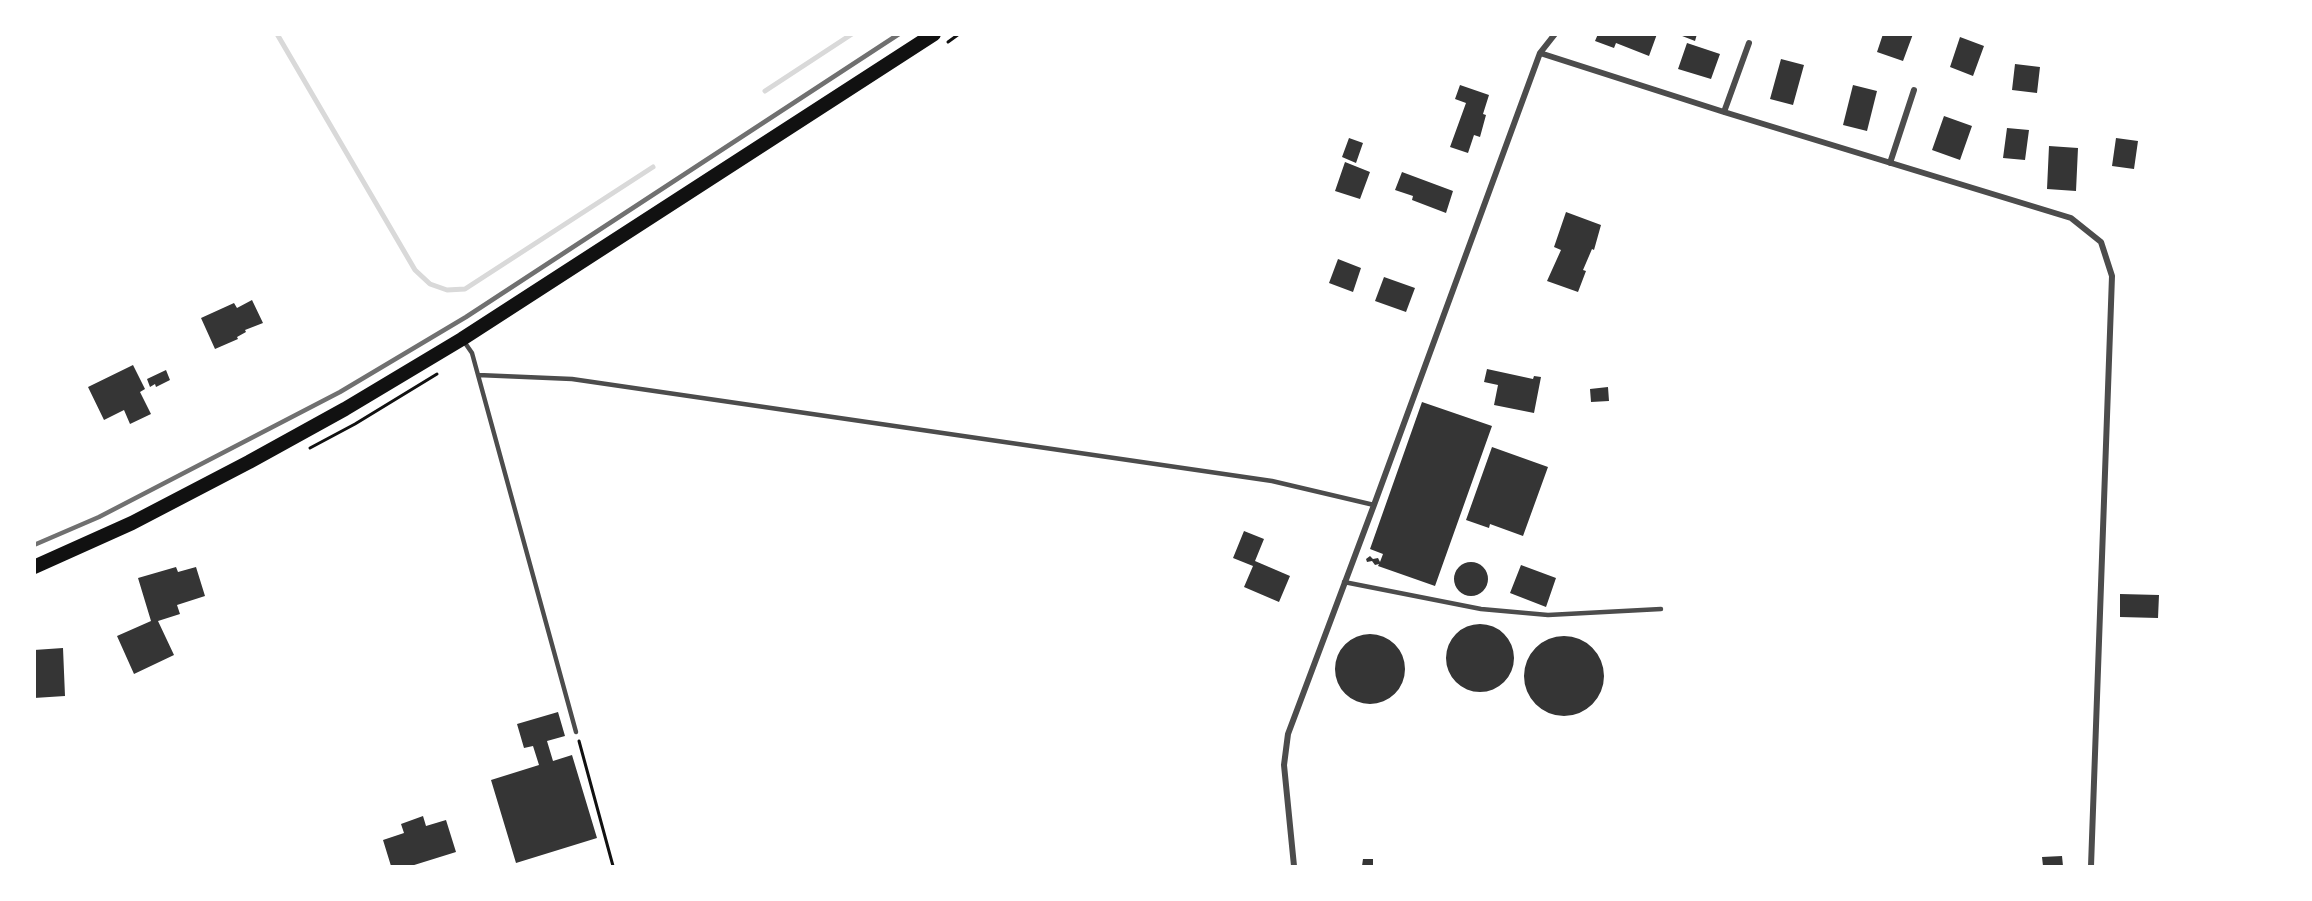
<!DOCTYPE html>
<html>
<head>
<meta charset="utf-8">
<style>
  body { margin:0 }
  #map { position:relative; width:2312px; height:901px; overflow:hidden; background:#fff; font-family:Inter,sans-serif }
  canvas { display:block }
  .frame { position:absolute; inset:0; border:36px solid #fff; pointer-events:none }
</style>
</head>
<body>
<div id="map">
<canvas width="2312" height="901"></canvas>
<div class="frame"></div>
</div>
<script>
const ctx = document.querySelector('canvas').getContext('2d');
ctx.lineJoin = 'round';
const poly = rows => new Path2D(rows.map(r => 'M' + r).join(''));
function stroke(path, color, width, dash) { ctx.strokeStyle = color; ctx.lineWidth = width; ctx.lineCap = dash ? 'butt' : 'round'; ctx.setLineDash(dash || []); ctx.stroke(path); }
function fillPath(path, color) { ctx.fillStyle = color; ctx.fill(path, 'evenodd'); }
const stream = poly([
  [277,34,415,270,430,284,447,290,465,289,653,167],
  [765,91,852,34]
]);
const building = poly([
  [1598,34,1657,34,1649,56,1616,43,1614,48,1595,41],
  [1677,34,1697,34,1695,41],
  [1883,34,1913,34,1903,61,1877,52],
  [1960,37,1984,46,1973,76,1950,67],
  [1687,43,1720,54,1711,79,1678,69],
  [1781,59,1804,65,1793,105,1770,99],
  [2015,64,2040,67,2037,93,2012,90],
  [1460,85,1489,95,1483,114,1486,115,1480,137,1474,135,1468,153,1450,147,1466,103,1455,99],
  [1853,85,1877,91,1867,131,1843,125],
  [1944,116,1972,126,1960,160,1932,150],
  [2007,128,2029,130,2025,160,2003,158],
  [1349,138,1363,143,1356,163,1342,157],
  [2116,138,2138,141,2134,169,2112,166],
  [2049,146,2078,148,2076,191,2047,189],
  [1345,162,1370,172,1360,199,1335,191],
  [1402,172,1453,191,1446,213,1412,200,1413,196,1395,190],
  [1566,212,1601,225,1594,250,1592,249,1583,270,1586,271,1578,292,1547,281,1561,250,1554,247],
  [1338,259,1361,268,1353,292,1329,283],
  [1384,277,1415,288,1406,312,1375,301],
  [252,300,263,323,245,330,246,332,237,337,238,339,215,349,201,318,234,303,237,308],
  [133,365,145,389,140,392,151,414,130,424,124,410,104,420,88,387],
  [1487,369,1533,379,1534,376,1541,377,1534,413,1494,405,1498,385,1484,382],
  [166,370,170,380,156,387,155,384,150,387,147,379],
  [1608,387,1609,401,1591,402,1590,389],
  [1422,402,1492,426,1435,586,1378,566,1379,564,1375,565,1372,561,1367,562,1366,559,1370,556,1373,559,1378,558,1380,562,1383,554,1370,549],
  [1492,447,1548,467,1523,536,1490,524,1489,528,1466,520],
  [1244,531,1264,539,1255,561,1290,576,1279,602,1244,587,1253,566,1233,558],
  '1454 579a17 17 0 1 1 34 0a17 17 0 1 1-34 0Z',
  [1521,565,1556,578,1546,607,1510,593],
  [176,567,178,572,196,567,205,596,177,605,180,614,158,621,174,655,134,674,117,636,151,621,138,578],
  [2120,594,2159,595,2158,618,2120,617],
  '1446 658a34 34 0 1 1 68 0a34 34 0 1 1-68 0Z',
  '1335 669a35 35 0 1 1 70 0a35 35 0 1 1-70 0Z',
  '1524 676a40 40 0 1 1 80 0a40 40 0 1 1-80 0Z',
  [63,648,65,696,34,698,34,650],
  [558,712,565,736,547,741,553,761,572,755,597,838,516,863,491,780,539,765,533,746,524,748,517,724],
  [423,816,426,826,446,820,456,852,411,866,391,866,383,840,404,833,401,824],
  [2062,856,2063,866,2043,866,2042,857],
  [1363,859,1373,859,1373,866,1362,866]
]);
const path = poly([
  [948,42,959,34],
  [310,448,355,424,437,374],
  [579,741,613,866]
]);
const service = poly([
  [463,340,472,353,478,375,576,732],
  [478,375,572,379,1272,481,1374,505],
  [1344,582,1481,609,1548,615,1661,609]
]);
const minor = poly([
  [1540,53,1724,112,2071,218,2101,242,2112,276,2091,866],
  [1724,112,1749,43],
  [1890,163,1914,90],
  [1294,866,1284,765,1288,734,1374,505,1540,53,1555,34]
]);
const primary = poly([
  [34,567,132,523,249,462,345,409,462,339,934,34]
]);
const rail = poly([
  [34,545,99,517,340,392,466,317,899,34]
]);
stroke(stream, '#d9d9d9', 5);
fillPath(building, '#353535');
stroke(path, '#111', 3);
stroke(service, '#4c4c4c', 4.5);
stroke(minor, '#4c4c4c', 6);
stroke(primary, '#111', 14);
stroke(rail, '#707070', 4.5);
</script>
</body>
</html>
